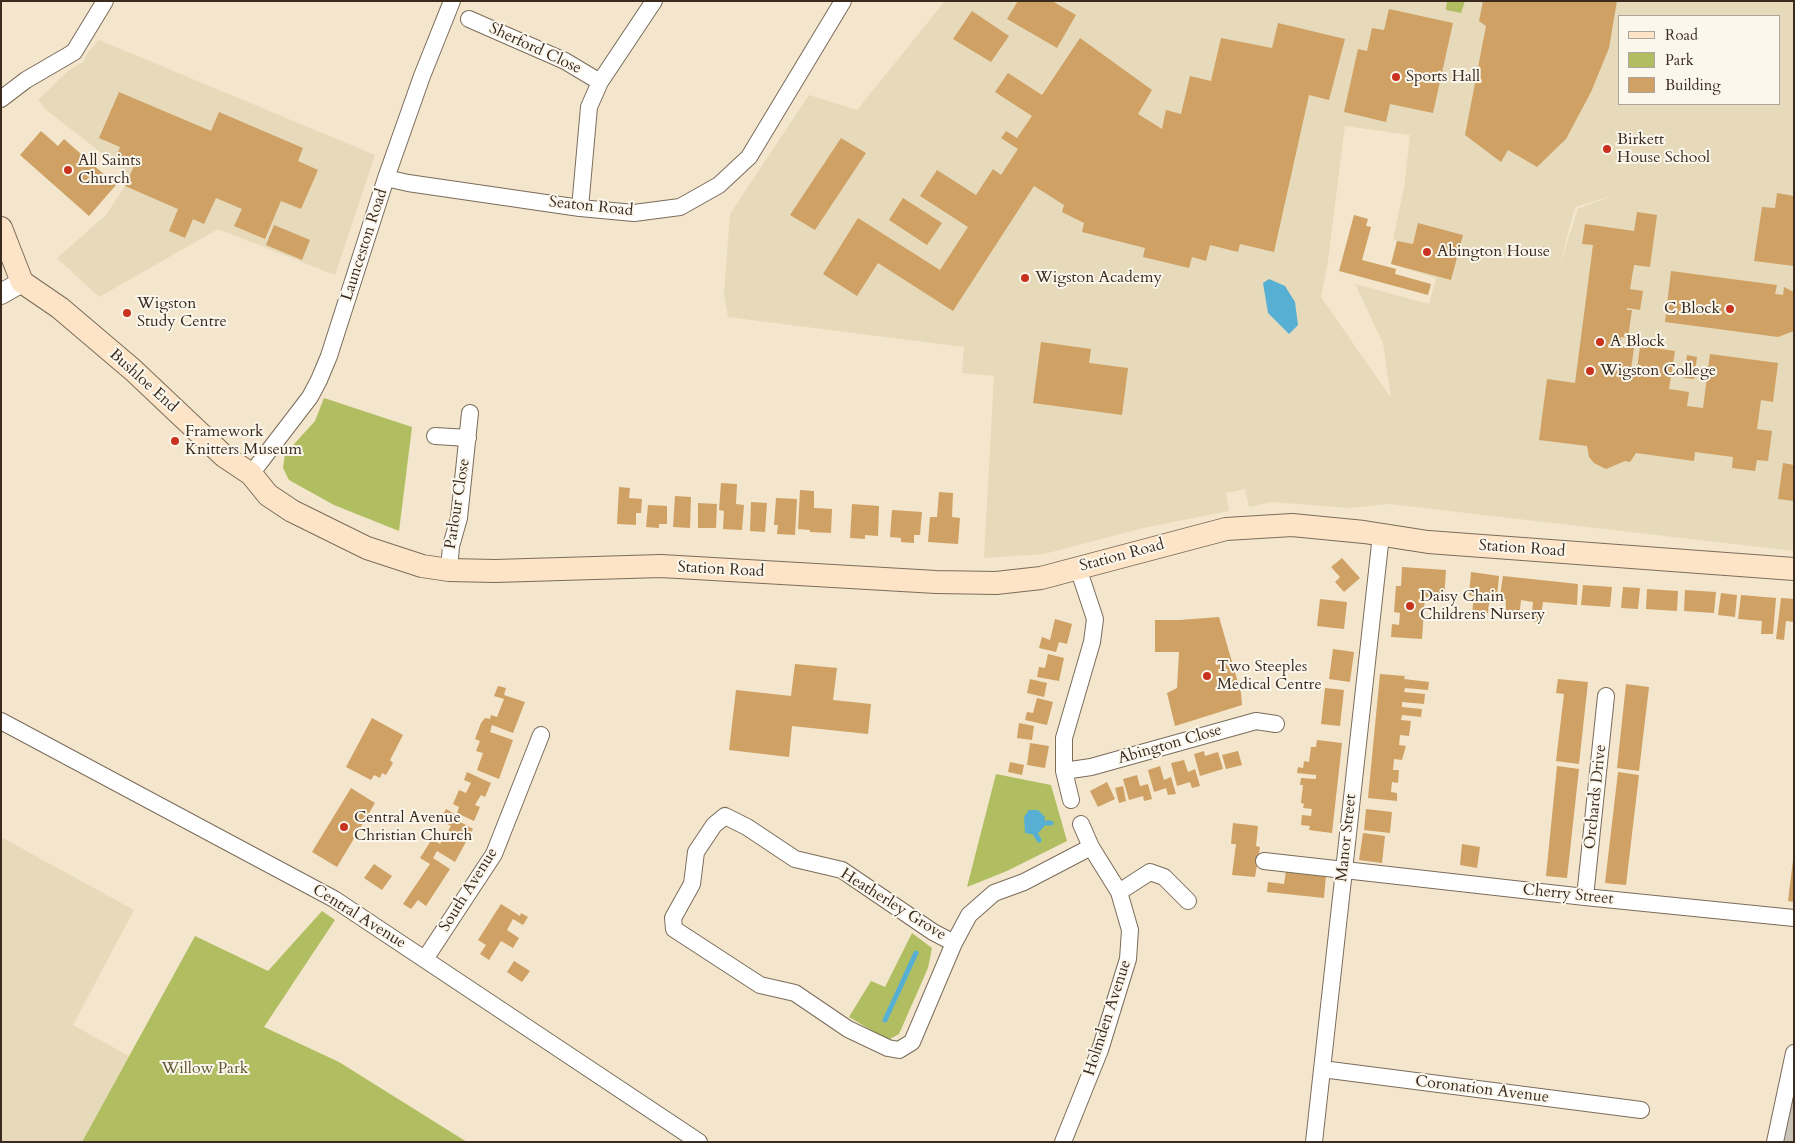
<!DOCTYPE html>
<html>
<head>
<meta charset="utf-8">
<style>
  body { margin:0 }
  #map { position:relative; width:1795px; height:1143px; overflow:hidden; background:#f3e6cc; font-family:Cardo,serif }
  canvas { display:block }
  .frame { position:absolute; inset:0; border:2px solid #3b2a1e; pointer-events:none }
  .legend { position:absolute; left:1618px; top:15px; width:162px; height:90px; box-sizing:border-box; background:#fbf7ec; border:1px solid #aea59a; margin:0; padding:6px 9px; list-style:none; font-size:15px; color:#3b2a1e }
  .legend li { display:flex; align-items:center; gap:10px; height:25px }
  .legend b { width:25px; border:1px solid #aea59a }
</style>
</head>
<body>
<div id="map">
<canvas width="1795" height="1143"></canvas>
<div class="frame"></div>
<ul class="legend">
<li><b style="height:6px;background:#fee4c6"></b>Road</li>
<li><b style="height:14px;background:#b0be61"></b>Park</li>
<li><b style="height:14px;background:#cfa164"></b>Building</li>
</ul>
</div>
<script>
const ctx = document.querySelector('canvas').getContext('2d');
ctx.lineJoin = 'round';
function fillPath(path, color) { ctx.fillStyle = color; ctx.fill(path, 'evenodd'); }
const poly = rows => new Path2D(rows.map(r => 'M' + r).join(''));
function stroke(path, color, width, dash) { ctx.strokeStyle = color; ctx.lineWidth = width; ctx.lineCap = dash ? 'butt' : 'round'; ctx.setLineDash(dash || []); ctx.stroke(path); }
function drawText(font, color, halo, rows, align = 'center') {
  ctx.font = font + ' Cardo,serif'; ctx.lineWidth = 4; ctx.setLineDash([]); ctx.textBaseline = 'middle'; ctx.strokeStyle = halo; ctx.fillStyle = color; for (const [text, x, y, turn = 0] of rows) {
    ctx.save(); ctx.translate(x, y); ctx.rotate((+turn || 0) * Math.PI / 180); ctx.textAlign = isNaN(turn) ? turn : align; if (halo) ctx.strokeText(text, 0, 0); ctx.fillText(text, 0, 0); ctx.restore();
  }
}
const built = poly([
  [945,1,1794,1,1794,551,1389,504,1350,508,1271,502,1249,507,1245,489,1226,493,1229,511,1143,528,1044,554,984,558,994,376,962,373,964,347,728,317,724,294,730,214,809,95,857,110],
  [1619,16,1779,16,1779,104,1619,104],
  [1345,126,1410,135,1404,188,1393,239,1397,241,1391,264,1436,278,1429,304,1355,284,1383,343,1391,398,1321,297,1328,261],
  [1612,196,1578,209,1559,267,1575,207],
  [99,40,375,155,335,275,218,229,99,297,57,258,106,215,125,186,130,175,45,109,38,100,68,71,83,62,88,52],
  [1,837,134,910,73,1025,129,1056,82,1142,1,1142]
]);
const industrial = poly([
  [1794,1053,1794,1142,1775,1142]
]);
const green = poly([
  [1447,1,1465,1,1461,13,1446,10],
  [324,398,412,427,399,531,334,505,289,480,283,468,285,454,315,421],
  [996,774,1051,785,1067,841,1007,871,967,887],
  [322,911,335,920,264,1027,339,1062,467,1142,82,1142,195,936,268,971],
  [912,933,932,948,928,968,899,1034,888,1040,849,1017,871,981,885,987]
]);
const water = poly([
  [1269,279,1285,286,1295,302,1298,325,1289,334,1268,313,1263,283],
  [1029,810,1038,810,1045,817,1044,827,1036,835,1025,833,1024,817]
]);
const stream = poly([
  [1045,823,1051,823],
  [1036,835,1039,840],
  [885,1020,916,953]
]);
const building = poly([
  [1018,1,1052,1,1076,15,1057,48,1007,19],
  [1483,1,1617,1,1609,48,1591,92,1566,139,1537,167,1508,150,1501,162,1465,135,1486,26,1479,21],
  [1389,9,1453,23,1433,113,1390,104,1386,122,1344,112,1358,49,1367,51,1372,28,1384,30],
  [972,11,1009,36,991,62,953,39],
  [1278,23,1345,39,1329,100,1309,95,1274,252,1240,244,1238,252,1210,245,1206,261,1192,257,1189,268,1143,257,1145,248,1082,232,1084,223,1062,212,1064,205,1034,186,953,311,878,263,857,296,823,274,858,218,940,270,968,227,920,196,937,170,976,195,993,169,1001,175,1018,149,1001,138,1006,131,1017,138,1032,116,995,92,1008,73,1042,95,1080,38,1152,90,1138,114,1162,129,1166,110,1181,114,1190,76,1211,81,1221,38,1272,48],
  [119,92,211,131,219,112,303,148,298,161,318,170,301,209,281,201,265,239,234,226,242,209,216,198,204,224,193,219,185,238,169,231,178,209,125,186,134,166,116,158,120,147,99,138],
  [41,131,58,146,64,139,116,185,89,216,20,155],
  [841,138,866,153,815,230,790,215],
  [1777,193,1794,196,1794,266,1754,261,1762,207,1775,208],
  [903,198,942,223,927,245,889,220],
  [1637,212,1657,215,1650,267,1634,265,1630,289,1643,291,1640,310,1627,308,1627,310,1632,310,1628,338,1621,337,1620,346,1634,348,1631,369,1637,370,1640,346,1675,351,1669,389,1689,392,1687,406,1703,408,1710,354,1778,363,1773,402,1761,400,1757,429,1772,431,1768,461,1757,460,1755,471,1732,468,1733,457,1695,452,1694,461,1636,453,1630,462,1625,461,1606,469,1594,463,1589,457,1587,446,1539,440,1547,379,1575,383,1593,245,1582,244,1585,224,1634,231],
  [1354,215,1368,219,1366,226,1371,227,1362,260,1396,269,1395,274,1431,284,1428,295,1339,271],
  [1418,223,1463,235,1451,280,1391,264,1397,241,1413,244],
  [274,225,310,240,302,260,266,245],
  [1671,271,1777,285,1775,294,1783,295,1784,287,1794,292,1794,331,1778,337,1665,322],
  [1041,342,1091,349,1089,363,1128,368,1122,415,1033,403],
  [1687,355,1697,357,1694,379,1684,378],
  [1783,463,1794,465,1794,501,1778,499],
  [721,483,737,484,736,504,744,505,742,530,723,529,724,511,719,510],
  [619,487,630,488,629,498,642,499,641,513,636,513,636,525,617,524],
  [800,490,814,491,814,508,832,509,831,533,810,532,810,530,798,529],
  [939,492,953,493,952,517,960,518,958,544,928,542,930,517,937,517],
  [675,496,691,497,690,528,673,527],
  [776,498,797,499,795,535,777,534,778,525,774,525],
  [751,502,767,503,765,532,750,531],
  [698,503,717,504,716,528,698,528],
  [852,504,879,506,878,536,865,535,865,539,850,538],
  [648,505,667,506,667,524,659,524,659,528,646,527],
  [892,510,922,512,920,535,914,535,914,543,901,542,901,538,890,537],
  [1342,558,1360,578,1344,592,1335,582,1340,577,1331,567],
  [1402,567,1446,570,1444,599,1425,597,1422,639,1391,637,1392,624,1399,625,1400,613,1394,612,1396,586,1401,586],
  [1471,572,1499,576,1497,597,1490,596,1488,613,1472,613,1474,596,1469,595],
  [1503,576,1578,584,1577,605,1543,602,1540,622,1531,621,1533,602,1521,600,1519,619,1505,617,1506,603,1499,602],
  [1583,585,1612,587,1610,607,1581,605],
  [1623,587,1640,588,1638,609,1621,608],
  [1647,589,1678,591,1677,611,1646,609],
  [1685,590,1716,592,1714,613,1684,611],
  [1721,593,1737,595,1735,617,1718,615],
  [1741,595,1776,598,1773,634,1761,634,1762,621,1738,619],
  [1781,598,1794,599,1794,622,1786,621,1784,640,1776,639],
  [1320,599,1347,602,1344,629,1317,626],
  [1219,617,1241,693,1242,705,1175,726,1167,693,1177,688,1179,652,1155,652,1155,620,1180,620],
  [1055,619,1072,624,1067,644,1059,642,1056,652,1039,648,1042,637,1050,640],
  [1333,649,1354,652,1350,682,1329,679],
  [1048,654,1064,658,1059,681,1037,677,1039,667,1045,668],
  [795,664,837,668,833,700,871,704,868,734,792,726,789,757,729,750,736,690,791,696],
  [1380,674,1405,676,1404,679,1429,682,1428,690,1405,688,1404,692,1425,694,1424,704,1402,702,1402,707,1422,709,1421,717,1402,715,1401,720,1411,721,1409,736,1400,735,1399,745,1406,746,1402,760,1394,759,1393,770,1399,770,1398,783,1392,782,1391,792,1397,793,1397,801,1368,798],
  [1030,679,1047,683,1044,697,1027,693],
  [1558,679,1588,682,1579,764,1556,761,1564,694,1556,693],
  [1626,684,1649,687,1639,771,1617,768],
  [498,686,506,688,504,695,525,702,513,733,492,725,490,732,513,740,499,779,477,770,483,753,476,751,480,741,475,739,481,723,485,718,490,719,491,715,497,717,504,699,494,696],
  [1325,688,1344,690,1340,726,1321,724],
  [1037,698,1053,702,1047,725,1025,720,1027,712,1033,713],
  [372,718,403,735,390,760,393,763,386,775,382,773,380,778,374,775,371,780,346,767],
  [1019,723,1034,726,1032,740,1017,738],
  [1317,740,1342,743,1332,833,1309,830,1310,826,1301,825,1302,815,1311,816,1312,809,1303,808,1304,804,1301,803,1303,785,1300,785,1301,778,1316,779,1316,775,1297,773,1298,767,1303,768,1304,761,1309,762,1311,747,1316,747],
  [1030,743,1049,746,1045,768,1027,765],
  [1204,751,1205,756,1218,752,1223,769,1200,776,1194,754],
  [1238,751,1242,765,1226,769,1222,755],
  [1184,760,1188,772,1195,769,1200,786,1192,788,1190,782,1177,786,1171,763],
  [1010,762,1024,765,1022,775,1008,772],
  [1160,766,1164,780,1171,777,1176,794,1168,795,1166,788,1154,792,1148,770],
  [1557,766,1579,769,1567,878,1546,876],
  [467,772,491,783,485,797,481,795,475,805,480,807,474,821,457,813,459,807,453,804,459,790,466,793,471,783,464,780],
  [1618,772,1639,775,1626,885,1605,883],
  [1137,775,1140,786,1148,784,1152,799,1144,801,1143,796,1129,800,1123,779],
  [1107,782,1115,799,1098,807,1090,791],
  [1123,786,1126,801,1119,803,1115,788],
  [351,788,375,803,337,867,312,852],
  [446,809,455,814,453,818,473,829,455,862,437,851,433,858,450,869,426,906,418,900,411,909,403,904,430,864,420,858,432,839,440,844,451,826,440,820],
  [1366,809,1392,812,1390,833,1364,830],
  [1233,823,1258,826,1256,846,1260,847,1255,877,1232,875,1236,844,1231,844],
  [1363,833,1385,836,1382,863,1359,860],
  [1462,844,1480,847,1477,868,1460,865],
  [1793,860,1794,860,1794,902,1788,901],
  [374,864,392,876,382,890,364,878],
  [1286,871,1326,875,1324,898,1267,892,1268,882,1284,884],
  [501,904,520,916,521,913,528,917,523,925,513,919,507,930,519,938,513,948,501,941,489,960,480,954,486,945,478,940],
  [514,961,530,971,522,982,507,972]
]);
const minor = poly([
  [469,19,565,61,600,82],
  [1,99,26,80,74,52,105,1],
  [386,178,408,183,580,208,634,213,680,207,719,185,749,157,843,1],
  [580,208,589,107,600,82,654,1],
  [435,436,468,438],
  [251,474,310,397,319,380,329,356,386,178,422,76,452,1],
  [449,570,451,546,459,518,470,413],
  [1,721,334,899,699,1142],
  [1064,771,1091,767,1256,721,1276,724],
  [1071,800,1064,771,1064,738,1092,642,1095,619,1078,568],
  [1264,861,1585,897,1794,918],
  [1119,892,1150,872,1164,877,1188,901],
  [1585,897,1606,696],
  [954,943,933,932,842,870,795,859,747,827,725,816,714,825,696,852,692,884,673,918,674,929,760,985,795,993,848,1029,888,1048,899,1050,912,1042,954,943,969,915,994,893,1024,882,1091,847],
  [425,959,494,854,541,735],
  [1322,1069,1641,1110],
  [1063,1142,1100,1050,1128,959,1130,930,1119,892,1091,847,1081,824],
  [1314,1142,1381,535],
  [1775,1142,1794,1053]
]);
const tertiary = poly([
  [1,294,22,282]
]);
const secondary = poly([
  [1,228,22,282,60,308,133,370,224,456,251,474,268,495,292,511,367,548,422,566,449,570,495,571,661,566,936,582,996,583,1041,578,1226,529,1292,525,1364,532,1428,542,1794,569]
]);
const markers = [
  [1396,77,5,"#c8321e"],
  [1607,149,5,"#c8321e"],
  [68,170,5,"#c8321e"],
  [1427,252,5,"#c8321e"],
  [1025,278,5,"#c8321e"],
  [1730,309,5,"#c8321e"],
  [127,313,5,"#c8321e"],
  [1600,342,5,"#c8321e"],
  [1590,371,5,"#c8321e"],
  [175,441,5,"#c8321e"],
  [1410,606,5,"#c8321e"],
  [1207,676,5,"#c8321e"],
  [344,827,5,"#c8321e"]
];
const streetNames = [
  ["Sherford Close",535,49,25],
  ["Seaton Road",591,207,6],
  ["Launceston Road",365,245,-72],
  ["Bushloe End",143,381,42],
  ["Parlour Close",458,504,-81],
  ["Station Road",1522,549,4],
  ["Station Road",1122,556,-15],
  ["Station Road",721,570,3],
  ["Abington Close",1170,745,-16],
  ["Orchards Drive",1596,797,-84],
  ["Manor Street",1347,838,-84],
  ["South Avenue",469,890,-58],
  ["Cherry Street",1568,895,6],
  ["Heatherley Grove",893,905,32],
  ["Central Avenue",359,917,32],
  ["Holmden Avenue",1108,1018,-72],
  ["Coronation Avenue",1482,1090,7]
];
const poiNames = [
  ["Sports Hall",1406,77],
  ["Birkett",1617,140],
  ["House School",1617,158],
  ["All Saints",78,161],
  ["Church",78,179],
  ["Abington House",1437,252],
  ["Wigston Academy",1035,278],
  ["Wigston",137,304],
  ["Study Centre",137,322],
  ["C Block",1720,309,"right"],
  ["A Block",1610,342],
  ["Wigston College",1600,371],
  ["Framework",185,432],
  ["Knitters Museum",185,450],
  ["Daisy Chain",1420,597],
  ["Childrens Nursery",1420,615],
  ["Two Steeples",1217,667],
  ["Medical Centre",1217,685],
  ["Central Avenue",354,818],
  ["Christian Church",354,836]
];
const parkNames = [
  ["Willow Park",205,1069]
];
fillPath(built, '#e6daba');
fillPath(industrial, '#c8c4b8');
fillPath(green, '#b0be61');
fillPath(water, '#57b0d4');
stroke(stream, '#57b0d4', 5);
fillPath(building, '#cfa164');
stroke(minor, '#7b6c5b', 18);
stroke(tertiary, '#7b6c5b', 22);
stroke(secondary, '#7b6c5b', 24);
stroke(minor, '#fff', 16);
stroke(tertiary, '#fff', 20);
stroke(secondary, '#fee4c6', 22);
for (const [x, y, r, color] of markers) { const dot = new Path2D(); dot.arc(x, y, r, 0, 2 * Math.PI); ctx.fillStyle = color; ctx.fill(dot); stroke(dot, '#fbf7ec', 2); }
drawText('16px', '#3b2a1e', '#fbf7ec', streetNames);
drawText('16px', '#3b2a1e', '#fbf7ec', poiNames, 'left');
drawText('16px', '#5e5632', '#fbf7ec', parkNames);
</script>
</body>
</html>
